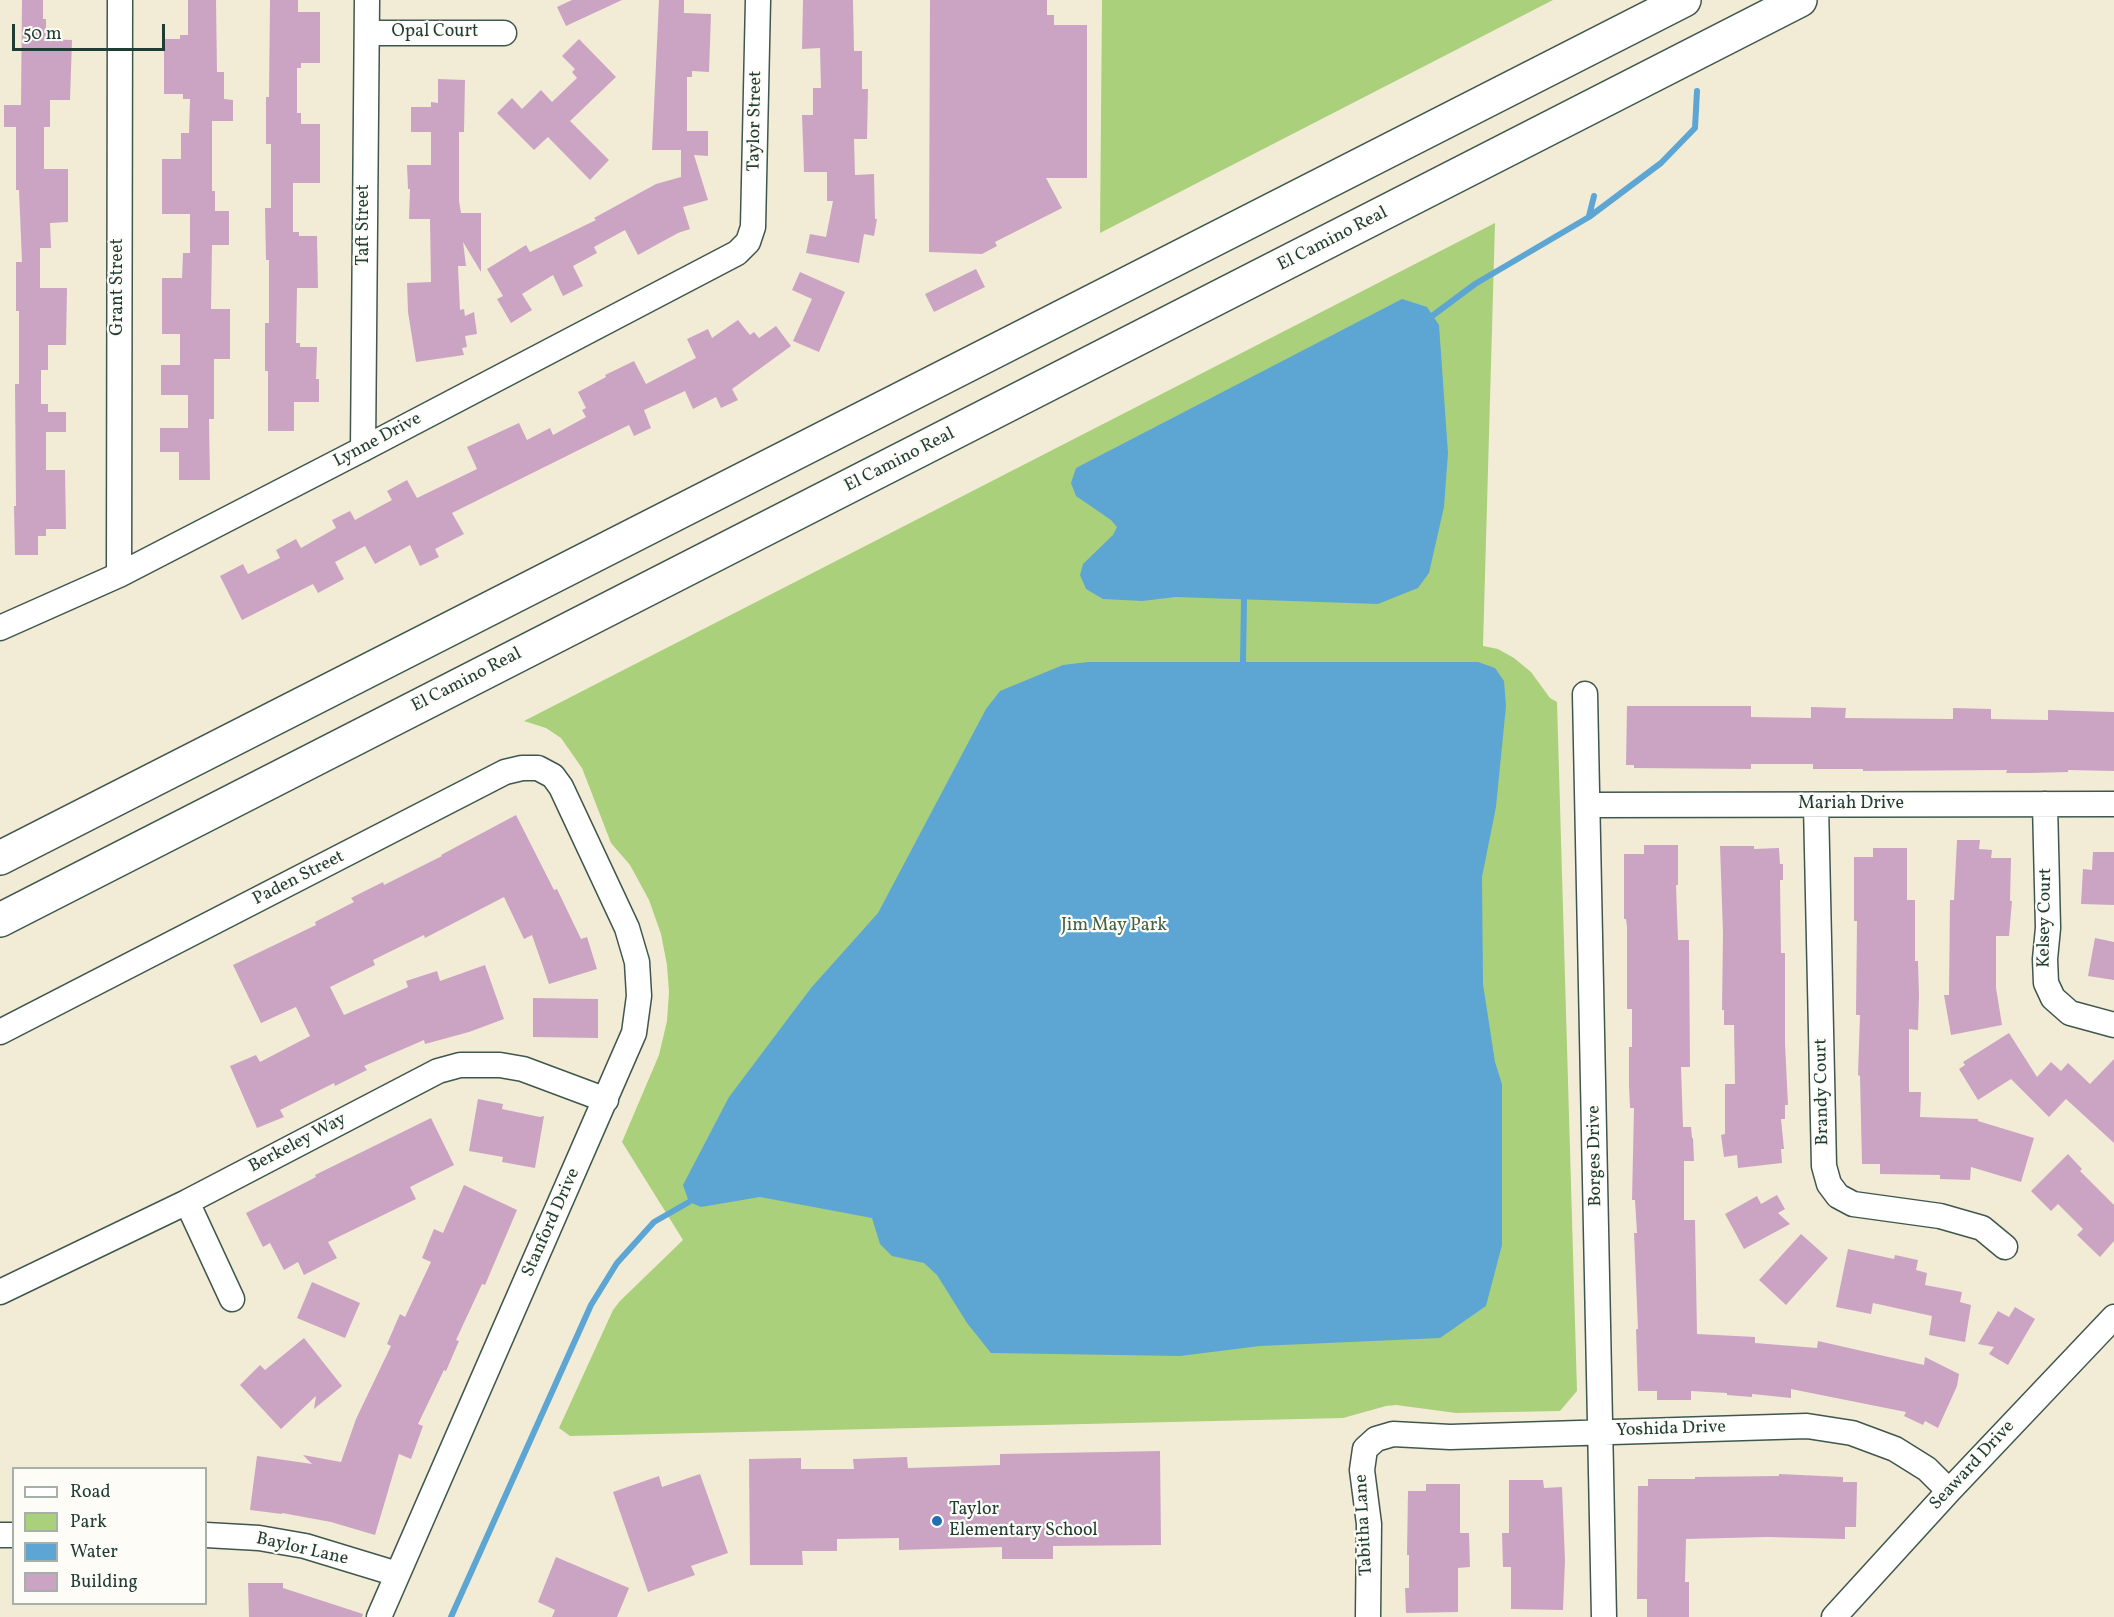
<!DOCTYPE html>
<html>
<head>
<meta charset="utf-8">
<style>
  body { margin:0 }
  #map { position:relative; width:2114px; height:1617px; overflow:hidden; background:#f2ecd6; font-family:Vollkorn,serif }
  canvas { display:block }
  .legend { position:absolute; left:12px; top:1467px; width:195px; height:138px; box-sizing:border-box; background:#fdfcf7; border:2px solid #a4b0a9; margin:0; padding:8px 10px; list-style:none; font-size:18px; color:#1f3d34 }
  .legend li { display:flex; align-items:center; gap:12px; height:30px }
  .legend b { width:30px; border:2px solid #a4b0a9 }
  .scale { position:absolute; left:12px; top:24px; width:153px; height:27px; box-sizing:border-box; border:3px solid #1f3d34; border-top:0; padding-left:8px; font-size:18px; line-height:21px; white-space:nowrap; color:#1f3d34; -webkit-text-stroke:4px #fdfcf7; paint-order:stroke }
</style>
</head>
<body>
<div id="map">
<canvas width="2114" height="1617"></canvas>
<ul class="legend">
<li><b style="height:8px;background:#fff"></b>Road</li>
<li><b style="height:16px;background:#aad07b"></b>Park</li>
<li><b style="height:16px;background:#5da6d4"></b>Water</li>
<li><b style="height:16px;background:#cba4c4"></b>Building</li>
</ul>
<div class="scale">50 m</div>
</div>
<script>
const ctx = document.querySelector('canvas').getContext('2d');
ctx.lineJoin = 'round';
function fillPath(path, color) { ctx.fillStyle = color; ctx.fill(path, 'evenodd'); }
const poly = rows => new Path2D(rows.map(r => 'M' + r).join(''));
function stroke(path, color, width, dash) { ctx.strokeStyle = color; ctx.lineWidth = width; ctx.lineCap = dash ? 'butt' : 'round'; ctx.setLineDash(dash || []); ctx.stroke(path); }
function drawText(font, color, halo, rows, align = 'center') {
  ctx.font = font + ' Vollkorn,serif'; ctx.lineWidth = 4.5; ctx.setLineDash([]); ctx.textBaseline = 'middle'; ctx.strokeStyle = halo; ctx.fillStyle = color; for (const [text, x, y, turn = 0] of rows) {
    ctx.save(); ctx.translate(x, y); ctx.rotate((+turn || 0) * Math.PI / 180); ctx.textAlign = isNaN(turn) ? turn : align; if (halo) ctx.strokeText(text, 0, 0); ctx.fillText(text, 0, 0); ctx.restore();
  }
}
const green = poly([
  [1102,0,1553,0,1100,233],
  [1495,223,1483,646,1498,649,1514,658,1531,672,1550,698,1557,702,1577,1391,1560,1411,1456,1413,1396,1405,1386,1406,1343,1418,570,1436,559,1428,613,1310,620,1301,683,1240,622,1142,659,1055,667,1021,669,992,667,965,661,934,649,900,630,865,611,843,582,768,561,738,546,728,524,721]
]);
const water = poly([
  [1402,299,1427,307,1439,325,1448,453,1444,507,1429,573,1418,588,1378,604,1176,597,1142,601,1103,599,1086,589,1080,575,1083,564,1113,535,1117,527,1111,520,1076,496,1071,483,1076,468],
  [1088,662,1478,662,1495,668,1504,681,1506,706,1496,807,1482,877,1483,984,1495,1062,1502,1084,1502,1245,1486,1306,1440,1338,1260,1346,1180,1356,991,1353,967,1323,937,1275,924,1263,892,1256,880,1244,872,1218,760,1197,701,1207,689,1202,683,1185,729,1097,811,988,878,913,986,709,1000,691,1063,665]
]);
const stream = poly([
  [1589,216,1594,196],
  [1432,316,1475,284,1589,217,1661,163,1695,128,1697,91],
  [1243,662,1244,599],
  [451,1617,591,1305,617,1263,654,1222,689,1202]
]);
const building = poly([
  [22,0,43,0,43,19,46,19,46,39,72,40,70,100,50,100,50,127,44,127,44,169,68,169,68,222,50,223,51,248,40,248,40,288,67,288,66,345,48,345,48,370,41,370,41,404,48,404,48,412,66,412,66,432,46,432,46,470,65,470,66,529,46,529,46,536,38,536,38,555,15,555,14,506,16,506,15,384,19,384,19,311,16,311,16,262,22,262,19,190,16,190,16,127,4,127,4,105,21,105],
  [188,0,216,0,217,72,224,72,224,99,233,100,233,121,212,121,212,191,215,191,215,211,229,211,229,245,212,245,211,309,230,309,230,359,214,359,214,419,209,419,210,480,179,480,179,452,160,452,160,428,188,428,188,395,161,395,161,365,180,365,180,334,162,334,162,278,182,278,183,253,190,253,190,214,162,214,162,159,181,159,181,133,189,133,190,99,183,99,183,94,164,94,164,39,180,39,180,35,188,35],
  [270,0,298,0,298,12,320,12,320,63,301,63,301,68,297,68,297,113,301,113,301,124,320,124,320,183,293,183,293,232,299,232,299,236,317,236,318,288,297,288,296,343,300,343,300,347,317,347,316,379,319,379,319,402,294,402,294,431,268,431,268,371,265,371,265,323,269,323,269,260,266,260,265,208,271,208,271,144,266,144,266,97,269,97],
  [572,0,622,0,566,26,557,7],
  [659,0,684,0,684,13,711,14,709,72,692,71,692,77,687,77,687,131,708,131,708,156,694,155,708,200,683,207,690,229,678,233,638,255,625,230,594,247,597,253,573,266,583,286,563,296,553,275,522,294,532,310,511,323,497,299,503,296,487,269,526,245,530,252,596,220,594,218,656,184,681,177,681,150,652,150],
  [803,0,853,0,854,51,862,51,862,89,868,89,867,139,854,139,855,175,874,174,875,219,877,219,874,236,864,234,859,263,806,253,810,234,826,237,833,201,827,201,827,172,804,172,802,115,813,115,813,88,821,88,820,48,802,49],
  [930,0,1047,0,1047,15,1054,15,1054,25,1087,25,1087,178,1046,178,1062,208,995,242,997,246,982,254,929,252],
  [579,39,616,77,570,121,609,160,590,180,548,137,534,150,497,113,512,98,522,109,541,90,552,102,577,78,572,72,575,69,562,56],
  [438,79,465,80,464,132,459,132,459,201,461,213,481,213,481,272,463,242,466,266,458,266,460,310,464,309,465,316,474,312,477,334,465,336,467,347,462,348,464,355,416,362,408,312,407,283,431,282,430,219,409,219,410,189,408,189,407,165,431,165,431,132,411,132,411,107,431,107,431,102,438,103],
  [976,269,985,287,934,312,925,294],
  [800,272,845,292,819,352,793,341,812,299,792,290],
  [738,320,750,335,754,332,759,338,776,326,791,346,732,389,738,400,721,408,716,397,693,409,685,391,644,410,651,428,634,436,629,425,452,513,464,534,435,549,439,557,420,566,410,545,375,564,365,546,335,562,344,579,318,593,313,584,242,620,220,576,243,564,248,574,280,558,276,550,296,539,301,548,336,528,332,520,350,511,355,520,392,500,387,491,407,480,417,498,477,469,467,447,519,423,527,440,550,428,553,435,586,417,582,410,586,408,578,392,606,377,605,375,634,361,646,384,696,358,687,339,708,329,712,338],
  [1627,706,1751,706,1751,717,1811,718,1811,707,1846,708,1845,718,1953,719,1953,708,1991,709,1991,719,2048,720,2048,710,2114,712,2114,771,2068,770,2068,772,2031,773,2006,773,2007,770,1863,771,1863,769,1813,769,1813,764,1751,764,1751,769,1634,768,1634,765,1626,765],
  [516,815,554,890,557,889,581,939,587,937,597,969,549,984,532,935,524,939,504,897,425,938,424,935,373,960,375,965,330,987,344,1015,408,987,406,981,437,971,440,981,485,965,504,1019,469,1032,425,1044,424,1040,364,1066,367,1070,335,1086,334,1083,280,1110,284,1117,257,1128,230,1066,256,1055,260,1062,310,1036,296,1007,261,1023,233,965,316,925,315,922,354,902,351,898,383,882,384,885,442,856,441,855],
  [1957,840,1980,840,1979,849,1992,850,1991,858,2011,858,2010,901,2012,901,2009,936,1996,936,1996,988,2002,1025,1951,1035,1944,995,1949,995,1950,900,1954,900],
  [1644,845,1678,845,1678,885,1676,885,1678,940,1689,940,1690,1067,1681,1067,1683,1127,1691,1127,1692,1138,1693,1138,1694,1161,1684,1161,1684,1220,1695,1220,1697,1334,1755,1337,1755,1343,1817,1348,1818,1341,1924,1365,1925,1357,1959,1374,1957,1386,1938,1428,1925,1421,1923,1425,1904,1416,1906,1412,1791,1389,1791,1398,1752,1394,1752,1397,1727,1395,1727,1393,1691,1391,1691,1400,1657,1400,1657,1391,1638,1391,1636,1329,1638,1329,1634,1233,1637,1233,1635,1200,1632,1200,1634,1108,1630,1108,1629,1085,1629,1047,1632,1047,1632,1009,1627,1009,1627,927,1626,919,1624,919,1624,854,1644,854],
  [1720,846,1754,846,1754,849,1779,848,1780,864,1783,864,1783,880,1780,880,1781,953,1785,953,1785,1043,1788,1105,1785,1105,1785,1119,1781,1119,1784,1149,1781,1149,1782,1163,1738,1168,1737,1155,1724,1157,1721,1135,1725,1134,1725,1084,1735,1084,1734,1025,1724,1025,1724,1010,1722,1010,1723,933],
  [1873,848,1907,848,1907,900,1915,900,1915,961,1918,961,1919,995,1918,1030,1909,1029,1909,1092,1921,1092,1920,1117,1978,1119,1978,1121,2034,1138,2021,1182,1971,1167,1970,1180,1940,1179,1940,1175,1880,1174,1880,1164,1862,1164,1860,1076,1858,1075,1860,1015,1856,1015,1857,921,1854,921,1854,857,1873,857],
  [2093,852,2114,852,2114,905,2081,904,2083,869,2092,870],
  [2095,938,2114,942,2114,980,2088,976],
  [533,998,598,999,598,1038,533,1037],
  [2009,1033,2037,1077,2051,1062,2061,1071,2068,1063,2090,1084,2114,1059,2114,1143,2066,1099,2049,1117,2011,1079,1978,1100,1959,1069,1965,1065,1963,1062],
  [478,1099,503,1104,502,1109,540,1117,544,1116,535,1168,502,1162,503,1157,469,1151],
  [431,1118,454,1165,410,1187,416,1199,328,1242,337,1258,304,1275,298,1262,284,1270,270,1243,263,1247,246,1213,316,1177,315,1175],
  [2068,1154,2082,1169,2080,1171,2114,1205,2114,1241,2100,1257,2077,1235,2083,1229,2058,1204,2051,1211,2031,1191],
  [464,1185,517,1210,485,1285,482,1284,456,1340,459,1341,446,1371,444,1370,418,1424,423,1426,411,1459,399,1454,375,1535,331,1522,282,1513,282,1514,250,1510,257,1456,312,1464,303,1455,341,1462,356,1419,391,1346,387,1344,400,1314,405,1317,431,1262,422,1258,434,1229,443,1233],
  [1777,1195,1785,1209,1778,1213,1790,1224,1744,1249,1725,1214,1757,1196,1761,1204],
  [1801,1234,1828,1258,1786,1305,1759,1280],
  [1848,1249,1894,1259,1895,1255,1918,1260,1916,1270,1927,1273,1925,1285,1962,1292,1960,1302,1971,1305,1965,1342,1929,1335,1932,1316,1873,1303,1871,1314,1836,1307],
  [312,1282,360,1303,345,1338,297,1318],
  [2015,1307,2035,1319,2008,1365,1989,1354,1994,1347,1978,1344,1998,1311,2009,1317],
  [304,1338,342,1386,314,1409,316,1396,281,1429,240,1385,260,1365,265,1370],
  [1160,1451,1161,1545,1053,1546,1053,1559,1002,1559,1002,1547,899,1550,899,1538,837,1539,837,1551,802,1551,803,1565,750,1565,749,1459,801,1458,801,1469,854,1469,853,1459,907,1457,908,1468,1000,1465,1000,1454],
  [700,1474,728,1553,691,1566,695,1575,648,1592,613,1492,659,1476,662,1487],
  [1779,1474,1843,1477,1843,1482,1857,1482,1856,1527,1845,1527,1845,1539,1767,1537,1686,1539,1685,1582,1689,1582,1689,1617,1647,1617,1647,1599,1637,1599,1638,1486,1648,1486,1648,1479,1695,1479,1695,1477,1779,1476],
  [1509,1480,1543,1480,1544,1488,1562,1487,1565,1561,1563,1610,1511,1609,1511,1567,1503,1567,1502,1533,1509,1533],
  [1426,1484,1460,1484,1460,1533,1469,1533,1470,1567,1458,1568,1458,1612,1406,1613,1405,1588,1409,1588,1409,1555,1407,1555,1408,1491,1426,1491],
  [556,1557,629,1588,617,1617,552,1617,555,1610,538,1602],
  [248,1583,283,1583,283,1588,363,1614,362,1617,249,1617]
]);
const minor = poly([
  [367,33,504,33],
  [363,449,367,0],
  [119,575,120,0],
  [0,628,119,575,363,449,737,253,748,242,753,227,758,0],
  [1585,694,1604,1617],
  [2045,804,2048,928,2045,959,2046,983,2053,998,2070,1013,2114,1025],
  [1588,805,2114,804],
  [1816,805,1824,1166,1829,1184,1838,1196,1853,1204,1940,1216,1982,1228,2005,1247],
  [0,1032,505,772,522,768,538,768,553,776,561,787,627,928,637,962,639,996,634,1033,379,1617],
  [187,1202,232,1299],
  [0,1292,187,1202,438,1071,460,1065,500,1065,523,1069,606,1100],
  [0,1535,14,1535],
  [206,1535,259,1538,305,1546,397,1574],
  [1368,1617,1369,1524,1362,1470,1365,1449,1376,1439,1393,1434,1450,1437,1807,1426,1852,1433,1895,1449,1927,1469,1949,1491],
  [1834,1617,1949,1491,2114,1317]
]);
const motorway = poly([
  [0,858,1684,0],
  [0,920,1800,0]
]);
const markers = [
  [937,1521,6,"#1f6fb2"]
];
const streetNames = [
  ["Opal Court",435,33],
  ["Taylor Street",756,121,-89],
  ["Taft Street",365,225,-90],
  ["El Camino Real",1333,240,-27],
  ["Grant Street",119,287,-90],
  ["Lynne Drive",378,441,-28],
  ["El Camino Real",900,461,-27],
  ["El Camino Real",467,681,-27],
  ["Mariah Drive",1851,805],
  ["Paden Street",299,879,-27],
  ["Kelsey Court",2046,918,-89],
  ["Brandy Court",1823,1092,-91],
  ["Berkeley Way",298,1144,-28],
  ["Borges Drive",1596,1156,-91],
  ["Stanford Drive",552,1223,-66],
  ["Yoshida Drive",1671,1430,-2],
  ["Seaward Drive",1973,1466,-47],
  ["Tabitha Lane",1365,1525,-93],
  ["Baylor Lane",302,1550,13]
];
const parkNames = [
  ["Jim May Park",1114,927]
];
const poiNames = [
  ["Taylor",949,1511],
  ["Elementary School",949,1532]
];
fillPath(green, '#aad07b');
fillPath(water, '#5da6d4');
stroke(stream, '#5da6d4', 6);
fillPath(building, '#cba4c4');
stroke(minor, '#3f574c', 27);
stroke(motorway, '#3f574c', 36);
stroke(minor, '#fff', 24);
stroke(motorway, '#fff', 33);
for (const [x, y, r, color] of markers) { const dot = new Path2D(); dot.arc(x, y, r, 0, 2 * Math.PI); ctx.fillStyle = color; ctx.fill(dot); stroke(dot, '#fdfcf7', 2); }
drawText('18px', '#1f3d34', '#fdfcf7', streetNames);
drawText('18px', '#426246', '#fdfcf7', parkNames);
drawText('18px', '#1f3d34', '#fdfcf7', poiNames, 'left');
</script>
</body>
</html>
